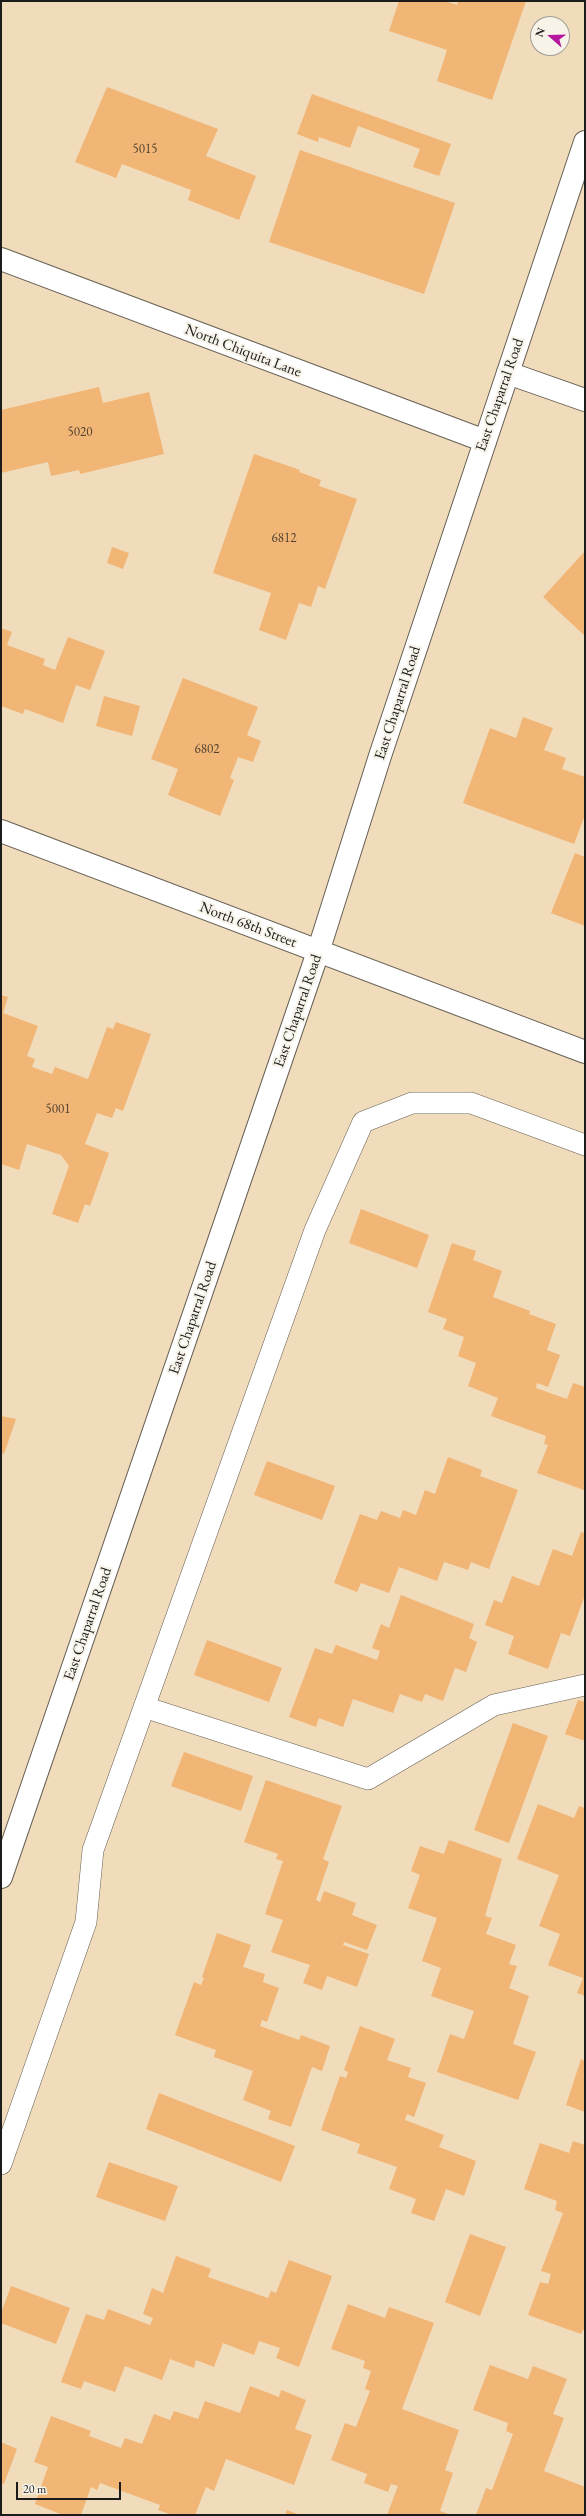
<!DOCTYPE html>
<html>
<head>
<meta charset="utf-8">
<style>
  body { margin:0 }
  #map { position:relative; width:586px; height:2516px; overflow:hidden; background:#f0dcbb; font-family:"EB Garamond",serif }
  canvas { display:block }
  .frame { position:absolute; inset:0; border:2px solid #1c1c1c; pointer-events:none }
  .north { position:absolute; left:530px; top:16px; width:40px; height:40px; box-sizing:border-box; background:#f7f3e8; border:1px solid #9f9d96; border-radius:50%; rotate:290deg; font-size:11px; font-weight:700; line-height:16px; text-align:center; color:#1c1c1c }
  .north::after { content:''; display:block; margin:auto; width:14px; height:18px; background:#b5179e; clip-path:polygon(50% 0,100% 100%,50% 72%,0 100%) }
  .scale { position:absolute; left:16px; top:2482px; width:105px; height:18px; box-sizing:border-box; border:2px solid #1c1c1c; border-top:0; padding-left:5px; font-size:12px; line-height:14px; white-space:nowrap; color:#1c1c1c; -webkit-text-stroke:3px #f7f3e8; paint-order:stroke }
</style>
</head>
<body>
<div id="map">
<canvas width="586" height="2516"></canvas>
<div class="frame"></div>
<div class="north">N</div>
<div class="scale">20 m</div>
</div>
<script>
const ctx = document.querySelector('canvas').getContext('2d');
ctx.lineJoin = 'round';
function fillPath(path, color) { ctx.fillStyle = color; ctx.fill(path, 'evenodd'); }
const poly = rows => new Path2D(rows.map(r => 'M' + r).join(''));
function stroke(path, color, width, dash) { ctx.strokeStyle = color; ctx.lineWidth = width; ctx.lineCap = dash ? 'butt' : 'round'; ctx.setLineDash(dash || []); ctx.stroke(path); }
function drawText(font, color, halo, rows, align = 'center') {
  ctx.font = font + ' "EB Garamond",serif'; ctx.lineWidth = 4; ctx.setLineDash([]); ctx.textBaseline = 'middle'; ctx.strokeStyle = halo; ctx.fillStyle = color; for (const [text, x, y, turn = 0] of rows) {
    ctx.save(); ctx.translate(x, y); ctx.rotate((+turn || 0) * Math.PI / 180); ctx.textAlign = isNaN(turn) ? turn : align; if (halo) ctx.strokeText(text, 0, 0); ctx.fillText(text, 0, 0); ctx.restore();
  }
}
const building = poly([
  [399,1,445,1,457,5,458,1,526,1,492,100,437,81,447,50,389,31],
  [107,87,218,129,206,156,256,176,239,220,188,200,191,190,122,164,116,178,75,162],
  [312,94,451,144,439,176,413,167,420,149,358,126,350,148,319,137,318,142,297,134],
  [300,150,455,203,424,294,269,242],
  [99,387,103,403,149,392,164,454,80,474,79,470,51,476,48,462,1,473,1,410],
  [254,454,300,470,299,472,321,480,319,486,357,499,325,589,318,586,311,607,299,603,286,640,259,630,271,593,213,573],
  [112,547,129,553,123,569,107,563],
  [585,551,585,636,543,597],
  [1,628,12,632,7,645,45,659,43,665,55,670,68,637,105,651,90,690,76,685,63,723,25,709,23,714,1,706],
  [183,678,258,707,247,735,261,741,253,762,238,757,230,778,234,780,220,816,168,795,178,769,151,759],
  [104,696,140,706,132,736,96,726],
  [523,717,553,728,544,750,566,758,562,769,585,777,585,815,574,844,463,803,490,728,516,738],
  [575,853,585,857,585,926,551,913],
  [1,995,8,997,3,1013,38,1026,27,1056,35,1059,32,1067,52,1074,55,1067,88,1079,107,1027,113,1029,116,1022,151,1034,123,1111,116,1108,112,1118,97,1113,85,1144,109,1153,90,1206,85,1204,78,1223,52,1214,69,1166,61,1155,27,1144,19,1170,1,1164],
  [361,1209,429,1235,417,1268,349,1243],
  [452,1243,476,1251,473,1260,502,1271,493,1297,530,1311,529,1314,556,1324,547,1350,560,1355,548,1387,537,1383,536,1388,567,1399,573,1383,585,1387,584,1490,537,1473,548,1445,544,1444,546,1436,491,1416,498,1398,468,1386,476,1363,458,1356,464,1337,443,1329,447,1319,428,1312],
  [1,1416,16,1419,4,1454,1,1453],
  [448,1457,482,1470,480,1476,518,1490,489,1569,471,1562,468,1570,444,1562,437,1581,399,1567,389,1593,361,1583,357,1592,334,1583,360,1514,377,1520,381,1511,400,1518,403,1510,416,1515,425,1490,435,1494],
  [267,1461,335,1486,322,1520,254,1495],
  [581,1532,585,1533,585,1595,570,1636,561,1633,548,1669,508,1654,514,1636,485,1625,494,1600,502,1603,512,1576,539,1586,553,1549,572,1556],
  [401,1595,474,1624,469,1638,477,1642,466,1672,455,1668,443,1701,425,1694,422,1702,400,1694,393,1713,353,1699,343,1727,319,1718,316,1727,289,1717,315,1648,332,1654,336,1645,377,1660,380,1651,372,1648,381,1624,389,1628],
  [207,1640,282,1668,269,1702,194,1675],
  [578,1700,585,1702,585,1741,565,1734],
  [513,1723,548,1736,509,1843,474,1830],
  [184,1752,253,1776,241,1811,171,1786],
  [266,1780,342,1806,323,1859,329,1862,316,1900,320,1902,324,1891,356,1903,352,1915,377,1925,367,1950,344,1942,343,1945,369,1954,357,1987,327,1976,322,1990,303,1983,310,1965,271,1952,283,1920,265,1914,283,1861,276,1859,278,1854,244,1842],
  [538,1804,574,1818,579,1806,585,1808,585,1996,577,1993,583,1978,548,1965,560,1934,539,1926,559,1875,517,1859],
  [449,1840,502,1859,485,1916,492,1918,486,1934,516,1945,509,1964,517,1966,509,1988,529,1996,513,2044,536,2052,518,2100,437,2072,450,2034,464,2039,474,2011,431,1996,441,1968,422,1961,437,1918,408,1908,420,1875,411,1871,420,1846,444,1854],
  [217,1933,251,1945,243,1967,265,1974,263,1982,279,1988,267,2022,262,2020,260,2026,299,2040,301,2035,330,2046,322,2071,312,2067,291,2127,268,2119,271,2111,243,2100,253,2071,214,2057,216,2050,175,2035,194,1982,201,1985,204,1978,202,1977],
  [360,2026,395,2039,387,2060,411,2068,408,2077,426,2083,414,2117,407,2114,405,2120,444,2135,439,2147,476,2161,464,2196,446,2189,434,2221,411,2213,416,2199,389,2189,397,2167,357,2153,360,2144,321,2130,340,2076,346,2078,348,2072,344,2070],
  [581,2059,585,2061,585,2112,566,2105],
  [159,2093,295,2146,281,2182,146,2129],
  [573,2141,585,2145,585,2327,581,2334,528,2315,540,2282,548,2284,551,2274,541,2271,563,2213,555,2210,557,2201,524,2189,540,2143,569,2153],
  [109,2162,178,2186,165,2221,96,2197],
  [470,2234,506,2247,480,2316,445,2302],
  [176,2256,211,2269,208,2277,268,2298,271,2291,276,2293,289,2260,332,2276,299,2367,276,2358,280,2348,259,2341,254,2355,223,2343,214,2367,196,2360,194,2368,170,2359,162,2380,125,2366,115,2392,84,2381,81,2389,61,2382,86,2314,104,2320,108,2309,150,2325,153,2318,143,2314,152,2288,163,2293],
  [11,2286,70,2308,56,2344,1,2323,1,2313],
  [348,2304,385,2318,389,2307,434,2323,402,2409,459,2430,445,2470,453,2473,440,2511,451,2515,387,2515,398,2486,391,2484,388,2492,364,2483,367,2474,331,2460,345,2423,356,2427,370,2391,365,2389,371,2371,363,2368,365,2361,331,2349],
  [490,2365,528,2379,533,2366,567,2379,553,2414,564,2418,544,2471,585,2487,585,2515,476,2515,486,2488,492,2490,513,2434,506,2431,508,2423,473,2410],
  [250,2386,279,2397,281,2390,306,2400,295,2429,312,2435,294,2485,226,2459,214,2491,206,2487,195,2515,172,2515,158,2510,160,2505,100,2483,97,2490,91,2487,81,2515,63,2515,35,2504,48,2467,34,2462,51,2416,91,2431,89,2436,121,2448,125,2438,142,2444,154,2414,170,2420,174,2411,198,2419,205,2401,240,2413],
  [1,2442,17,2449,4,2484,1,2483],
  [287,2510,300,2515,285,2515]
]);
const service = poly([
  [144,1707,368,1779,494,1705,585,1685],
  [1,2164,86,1922,93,1850,315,1230,363,1122,412,1103,471,1103,585,1145]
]);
const minor = poly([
  [1,259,485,441],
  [508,373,585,400]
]);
const tertiary = poly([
  [1,831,585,1052]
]);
const secondary = poly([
  [1,1877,318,952,380,756,585,142]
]);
const numberNames = [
  ["5015",145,149],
  ["5020",80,432],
  ["6812",284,538],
  ["6802",207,749],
  ["5001",58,1109]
];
const streetNames = [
  ["North Chiquita Lane",243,351,21],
  ["East Chaparral Road",500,395,-71],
  ["East Chaparral Road",398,703,-72],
  ["North 68th Street",248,925,21],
  ["East Chaparral Road",298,1011,-71],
  ["East Chaparral Road",193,1318,-71],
  ["East Chaparral Road",88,1624,-71]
];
fillPath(building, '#f1b575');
stroke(service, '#665f54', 22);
stroke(minor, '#665f54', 24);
stroke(tertiary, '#665f54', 24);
stroke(secondary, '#665f54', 24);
stroke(service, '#fff', 21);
stroke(minor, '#fff', 22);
stroke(tertiary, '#fff', 22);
stroke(secondary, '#fff', 22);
drawText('13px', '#514232', null, numberNames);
drawText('15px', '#1c1c1c', '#f7f3e8', streetNames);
</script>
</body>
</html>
